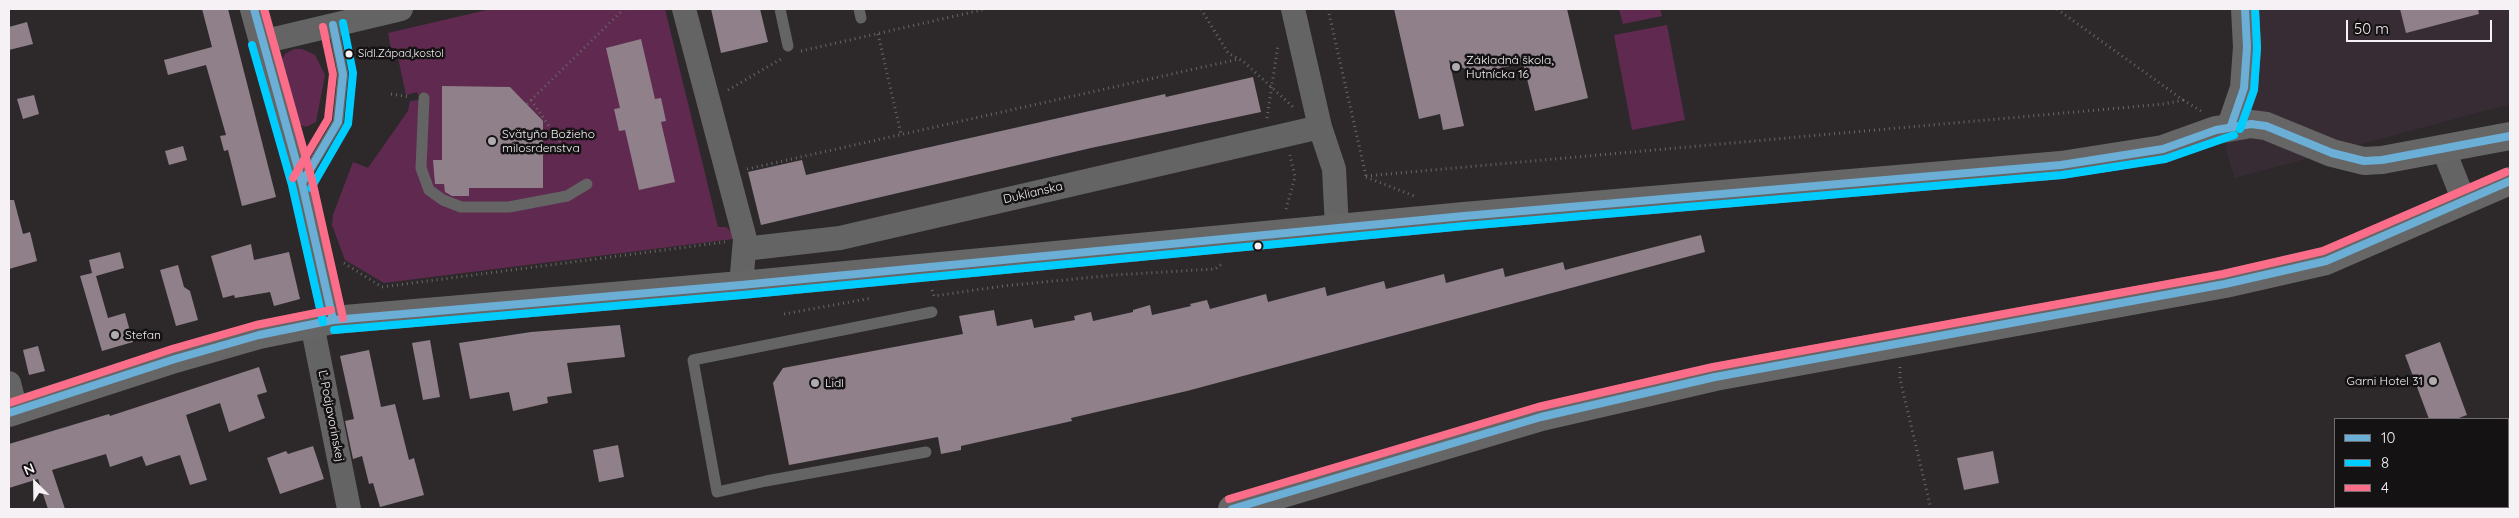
<!DOCTYPE html>
<html>
<head>
<meta charset="utf-8">
<style>
  body { margin:0 }
  #map { position:relative; width:2519px; height:518px; overflow:hidden; background:#2d292b; font-family:Quicksand,sans-serif }
  canvas { display:block }
  .frame { position:absolute; inset:0; border:10px solid #f5f1f4; pointer-events:none }
  .legend { position:absolute; left:2334px; top:418px; width:175px; height:90px; box-sizing:border-box; background:#151214; border:1px solid #6f6b6e; margin:0; padding:6px 9px; list-style:none; font-size:15px; color:#f5f1f4 }
  .legend li { display:flex; align-items:center; gap:10px; height:25px }
  .legend b { width:25px; border:1px solid #6f6b6e }
  .north { position:absolute; left:10px; top:458px; width:50px; height:50px; -webkit-text-stroke:4px #151214; paint-order:stroke; rotate:337deg; font-size:14px; font-weight:700; line-height:20px; text-align:center; color:#f5f1f4 }
  .north::after { content:''; display:block; margin:auto; width:18px; height:22px; background:#f5f1f4; clip-path:polygon(50% 0,100% 100%,50% 72%,0 100%) }
  .scale { position:absolute; left:2346px; top:20px; width:146px; height:22px; box-sizing:border-box; border:2px solid #f5f1f4; border-top:0; padding-left:6px; font-size:15px; line-height:18px; white-space:nowrap; color:#f5f1f4; -webkit-text-stroke:4px #151214; paint-order:stroke }
</style>
</head>
<body>
<div id="map">
<canvas width="2519" height="518"></canvas>
<div class="frame"></div>
<ul class="legend">
<li><b style="height:6px;background:#6baed6"></b>10</li>
<li><b style="height:6px;background:#00cdff"></b>8</li>
<li><b style="height:6px;background:#fb6d88"></b>4</li>
</ul>
<div class="north">N</div>
<div class="scale">50 m</div>
</div>
<script>
const ctx = document.querySelector('canvas').getContext('2d');
ctx.lineJoin = 'round';
function fillPath(path, color) { ctx.fillStyle = color; ctx.fill(path, 'evenodd'); }
const poly = rows => new Path2D(rows.map(r => 'M' + r).join(''));
function stroke(path, color, width, dash) { ctx.strokeStyle = color; ctx.lineWidth = width; ctx.lineCap = dash ? 'butt' : 'round'; ctx.setLineDash(dash || []); ctx.stroke(path); }
function drawText(font, color, halo, rows, align = 'center') {
  ctx.font = font + ' Quicksand,sans-serif'; ctx.lineWidth = 5; ctx.setLineDash([]); ctx.textBaseline = 'middle'; ctx.strokeStyle = halo; ctx.fillStyle = color; for (const [text, x, y, turn = 0] of rows) {
    ctx.save(); ctx.translate(x, y); ctx.rotate((+turn || 0) * Math.PI / 180); ctx.textAlign = isNaN(turn) ? turn : align; if (halo) ctx.strokeText(text, 0, 0); ctx.fillText(text, 0, 0); ctx.restore();
  }
}
const built = poly([
  [2241,9,2510,9,2510,104,2235,178,2226,151]
]);
const green = poly([
  [491,9,665,9,718,227,726,227,733,233,733,239,384,283,345,260,332,225,333,215,353,162,368,168,408,111,410,101,421,100,417,92,406,95,396,48,391,48,388,33],
  [1619,9,1660,9,1662,16,1623,24],
  [1667,25,1685,120,1632,130,1614,35],
  [294,49,302,49,315,55,325,75,316,122,306,127,298,124,281,61,285,54]
]);
const building = poly([
  [202,9,228,9,276,197,242,206,228,150,224,151,220,136,226,135,206,65,168,75,164,60,212,47],
  [711,9,760,9,768,42,721,53],
  [1394,9,1567,9,1588,98,1535,111,1523,63,1474,74,1449,60,1464,126,1443,130,1440,114,1419,119],
  [2400,9,2478,9,2479,14,2406,33],
  [27,22,33,44,9,50,9,27],
  [641,39,655,99,661,98,666,121,661,122,675,182,639,190,625,130,619,131,614,109,620,108,606,48],
  [1253,77,1261,112,1091,148,761,225,748,172,802,160,806,175,1165,94,1166,97],
  [442,86,510,87,543,121,543,188,469,188,469,196,452,196,445,192,444,184,435,184,433,160,442,160],
  [34,95,39,114,23,119,17,99],
  [183,146,187,160,169,165,165,151],
  [9,200,14,200,23,234,30,232,37,261,9,269],
  [1701,235,1705,252,1187,391,1071,418,1072,421,961,446,961,450,941,454,938,437,789,465,773,383,783,368,963,334,959,316,994,310,997,326,1032,319,1034,328,1075,320,1074,316,1091,312,1093,321,1133,312,1133,310,1150,305,1152,315,1191,306,1190,304,1207,300,1210,309,1266,294,1268,302,1325,287,1327,296,1384,281,1386,289,1444,274,1446,283,1503,268,1505,277,1563,262,1565,270],
  [251,244,254,260,289,252,300,299,274,306,270,292,235,298,234,295,223,298,211,256],
  [120,252,124,268,96,276,108,318,125,313,133,342,102,351,80,276,92,273,89,260],
  [178,265,184,287,190,291,198,320,176,326,160,270],
  [620,325,625,357,567,363,572,393,547,397,548,403,513,411,509,392,470,399,459,343,531,332],
  [430,340,440,397,423,400,412,343],
  [2440,342,2467,415,2456,419,2429,419,2405,355],
  [38,346,45,371,29,375,23,350],
  [369,350,381,407,395,404,409,460,414,458,424,495,380,507,373,483,369,484,362,456,353,459,345,421,354,419,340,356],
  [259,367,267,392,257,395,265,418,229,432,220,403,186,415,207,480,190,485,180,455,146,466,142,456,110,467,106,454,52,470,65,509,48,509,38,479,9,488,9,444,109,414,110,416],
  [618,445,624,477,599,482,593,450],
  [313,446,324,479,280,494,267,458,286,451,288,454],
  [1993,451,1999,483,1964,490,1957,458]
]);
const path = poly([
  [1201,9,1228,53,1244,62,1293,107],
  [1328,9,1366,176],
  [878,34,901,134],
  [801,51,986,9],
  [728,90,781,59],
  [391,94,410,97],
  [531,100,562,145],
  [2183,100,2201,111],
  [527,104,624,9],
  [1267,118,1278,45],
  [747,169,1239,59],
  [1366,176,2164,104,2183,100,2057,9],
  [1366,177,1414,196],
  [1286,209,1295,177,1290,155],
  [344,263,382,287,725,242],
  [932,290,934,296,1003,286,1115,275,1215,269,1223,263],
  [784,314,872,298],
  [1900,367,1900,379,1931,509]
]);
const lane = poly([
  [780,9,788,46],
  [859,9,861,18],
  [424,98,421,168,429,190,443,200,461,207,509,207,567,196,587,184],
  [304,179,338,122,343,74,333,25],
  [926,452,766,481,717,492,693,360,932,312]
]);
const street = poly([
  [684,9,745,239,741,285],
  [1293,9,1320,127,1334,169,1337,228],
  [262,42,401,9],
  [2443,148,2464,201],
  [744,249,840,238,1320,127],
  [312,324,349,509],
  [9,383,16,410]
]);
const secondary = poly([
  [254,9,302,183,333,320],
  [2231,126,2244,88,2247,47,2245,9],
  [9,413,175,359,259,335,333,320,741,285,1464,216,2061,165,2163,149,2216,130,2251,124,2266,126,2332,153,2364,161,2382,160,2510,136],
  [1232,509,1541,417,1715,377,2225,284,2326,261,2510,181]
]);
const bus1 = poly([
  [254,9,302,183,333,320],
  [2231,126,2244,88,2247,47,2245,9],
  [302,183,338,122,343,74,333,25],
  [9,413,175,359,259,335,333,320,741,285,1464,216,2061,165,2163,149,2216,130,2251,124,2266,126,2332,153,2364,161,2382,160,2510,136],
  [1232,509,1541,417,1715,377,2225,284,2326,261,2510,181]
]);
const bus2 = poly([
  [252,45,292,185,323,322],
  [2240,129,2254,90,2257,48,2255,9],
  [311,188,348,124,353,73,343,23],
  [334,330,742,295,1465,226,2062,175,2165,159,2234,135]
]);
const bus3 = poly([
  [264,9,312,180,343,318],
  [293,178,328,119,333,74,323,27],
  [9,403,172,349,256,325,331,310],
  [1229,499,1538,407,1713,367,2223,274,2323,251,2506,172]
]);
const markers = [
  [349,54,4.5,"#f5f1f4"],
  [1456,67,5,"#afabae"],
  [492,141,5,"#afabae"],
  [1258,246,4.5,"#f5f1f4"],
  [115,335,5,"#afabae"],
  [2433,381,5,"#afabae"],
  [815,383,5,"#afabae"]
];
const busNames = [
  ["Sídl.Západ,kostol",358,54]
];
const poiNames = [
  ["Základná škola,",1466,60],
  ["Hutnícka 16",1466,74],
  ["Svätyňa Božieho",502,134],
  ["milosrdenstva",502,148],
  ["Stefan",125,335],
  ["Garni Hotel 31",2423,381,"right"],
  ["Lidl",825,383]
];
const streetNames = [
  ["Duklianska",1033,193,-13],
  ["Ľ. Podjavorinskej",331,416,79]
];
fillPath(built, '#372c33');
fillPath(green, '#602a50');
fillPath(building, '#8f808a');
stroke(path, '#686767', 3, [1, 4]);
stroke(lane, '#636463', 11);
stroke(street, '#636463', 24);
stroke(secondary, '#676666', 28);
stroke(bus1, '#6baed6', 8);
stroke(bus2, '#00cdff', 8);
stroke(bus3, '#fb6d88', 8);
for (const [x, y, r, color] of markers) { const dot = new Path2D(); dot.arc(x, y, r, 0, 2 * Math.PI); ctx.fillStyle = color; ctx.fill(dot); stroke(dot, '#151214', 2); }
drawText('11px', '#f5f1f4', '#151214', busNames, 'left');
drawText('12px', '#f5f1f4', '#151214', poiNames, 'left');
drawText('12px', '#f5f1f4', '#151214', streetNames);
</script>
</body>
</html>
